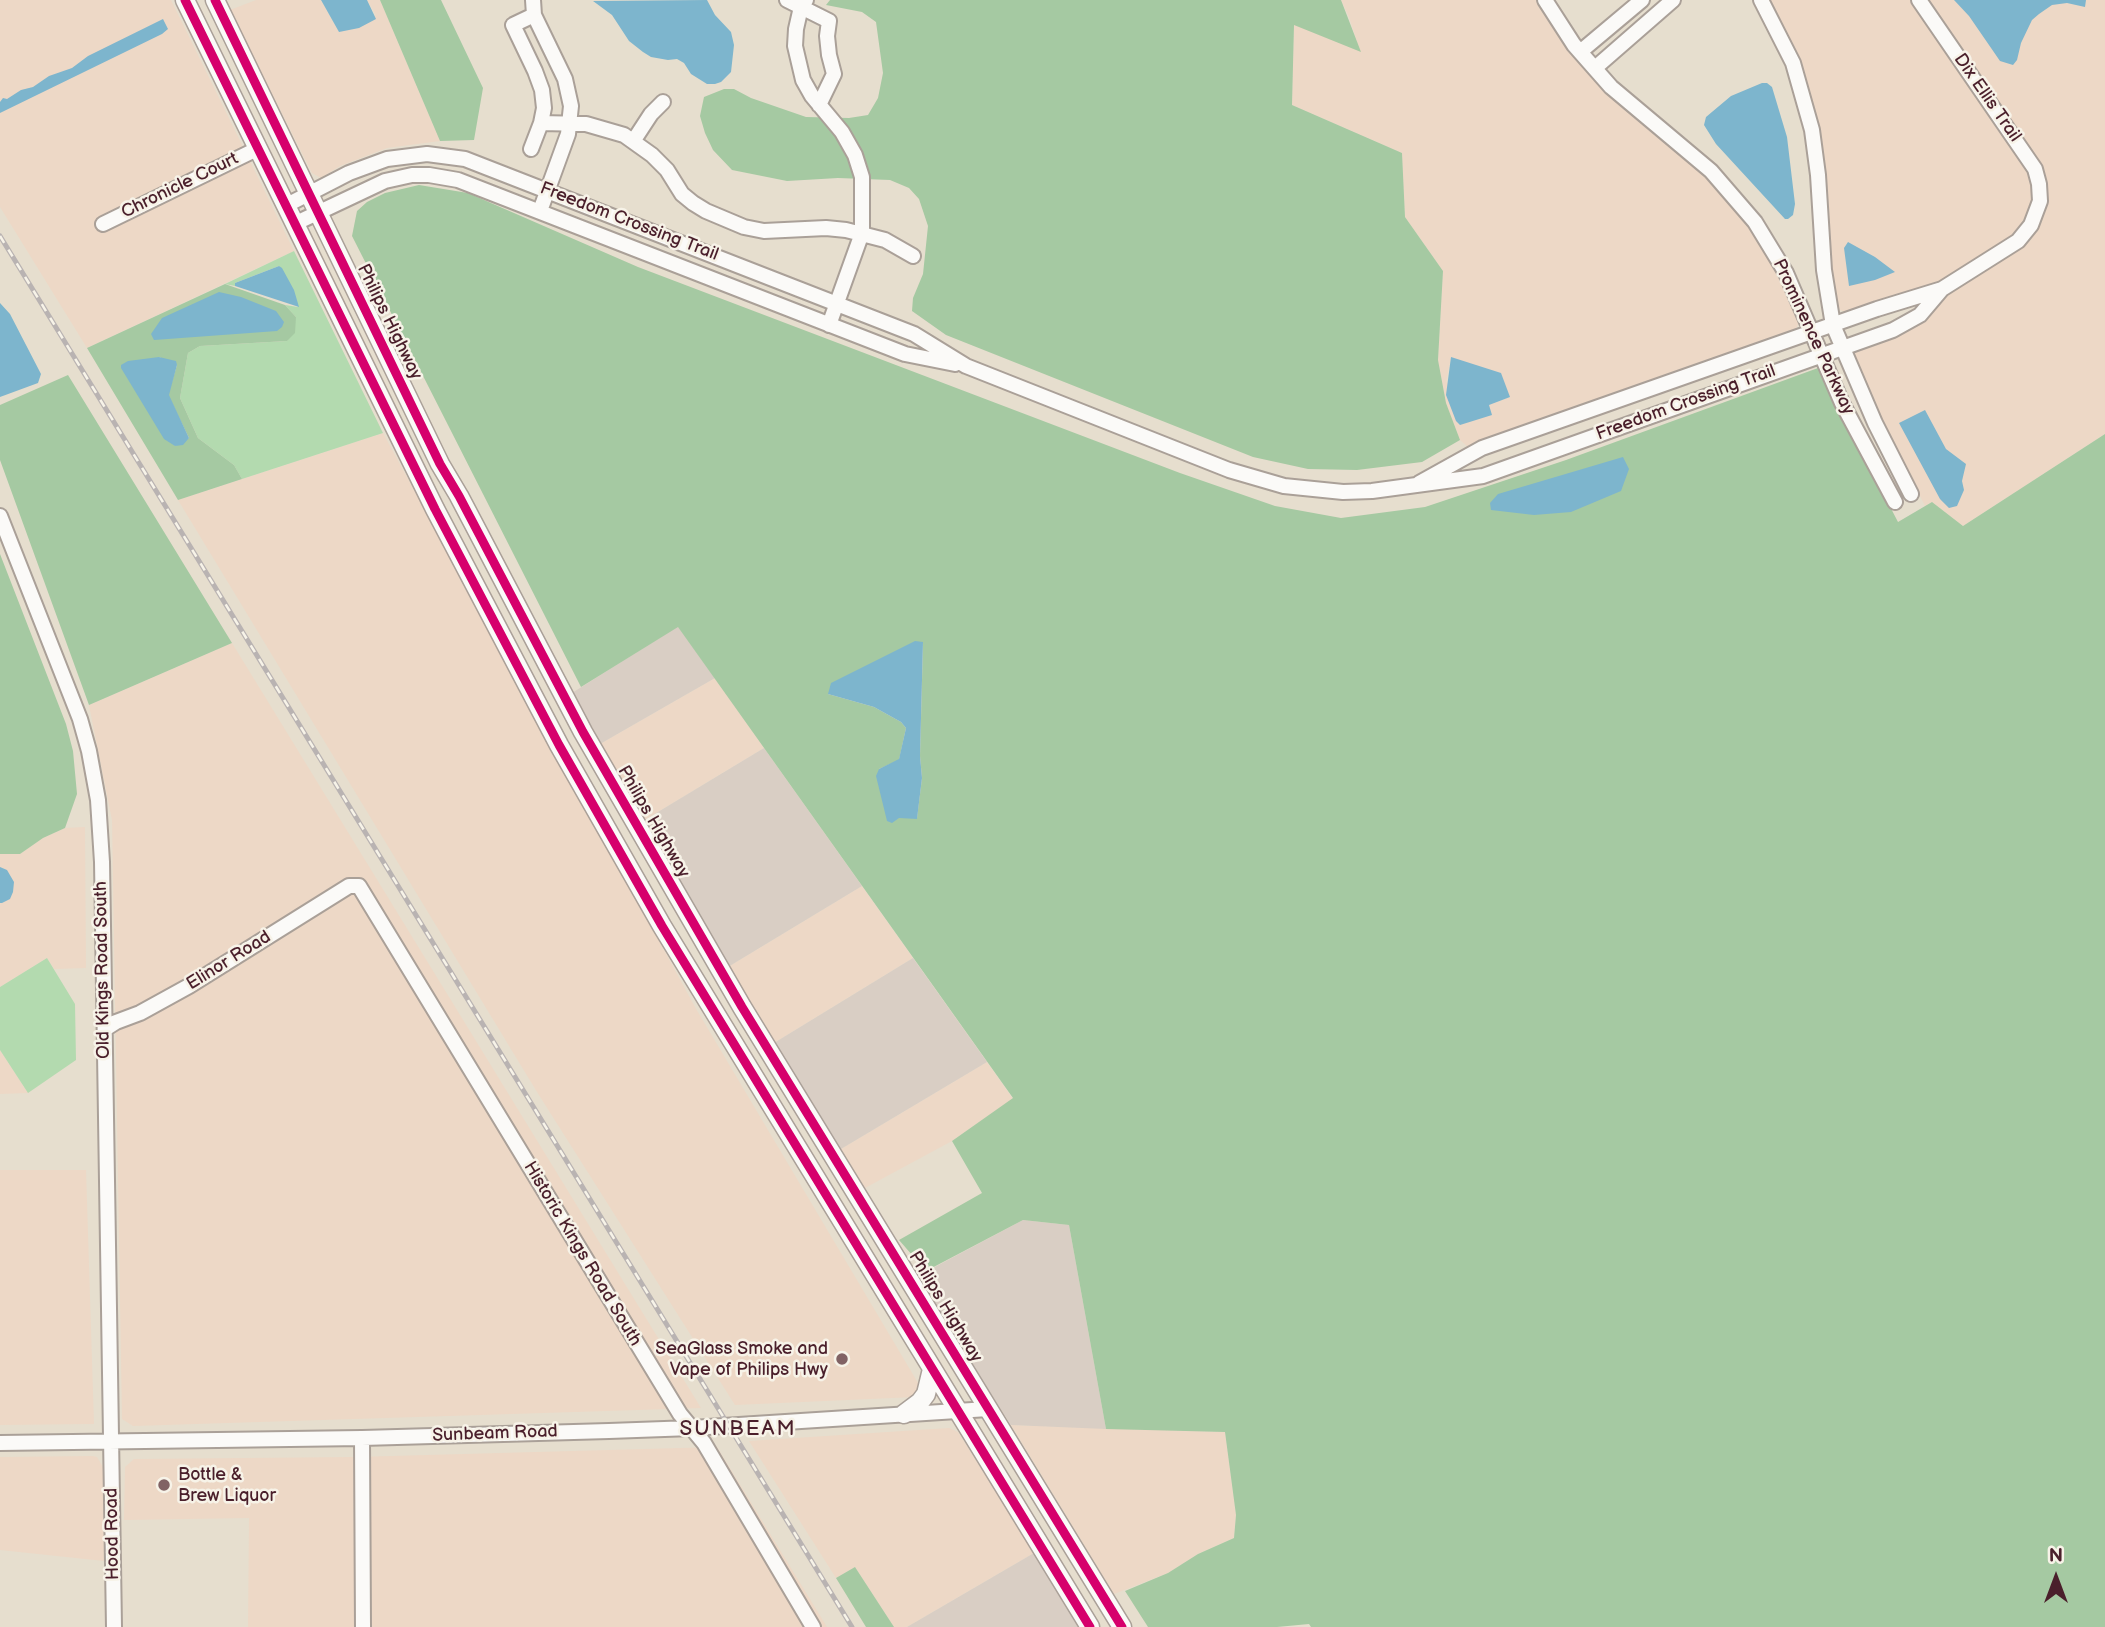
<!DOCTYPE html>
<html>
<head>
<meta charset="utf-8">
<style>
  body { margin:0 }
  #map { position:relative; width:2105px; height:1627px; overflow:hidden; background:#e6dece; font-family:"Balsamiq Sans",sans-serif }
  canvas { display:block }
  .north { position:absolute; left:2021px; top:1543px; width:70px; height:70px; -webkit-text-stroke:5px #f7f3e8; paint-order:stroke; rotate:0deg; font-size:19px; font-weight:700; line-height:28px; text-align:center; color:#4a1f2b }
  .north::after { content:''; display:block; margin:auto; width:24px; height:32px; background:#4a1f2b; clip-path:polygon(50% 0,100% 100%,50% 72%,0 100%) }
</style>
</head>
<body>
<div id="map">
<canvas width="2105" height="1627"></canvas>
<div class="north">N</div>
</div>
<script>
const ctx = document.querySelector('canvas').getContext('2d');
ctx.lineJoin = 'round';
function fillPath(path, color) { ctx.fillStyle = color; ctx.fill(path, 'evenodd'); }
const poly = rows => new Path2D(rows.map(r => 'M' + r).join(''));
function stroke(path, color, width, dash) { ctx.strokeStyle = color; ctx.lineWidth = width; ctx.lineCap = dash ? 'butt' : 'round'; ctx.setLineDash(dash || []); ctx.stroke(path); }
function drawText(font, color, halo, rows, align = 'center') {
  ctx.font = font + ' "Balsamiq Sans",sans-serif'; ctx.lineWidth = 5; ctx.setLineDash([]); ctx.textBaseline = 'middle'; ctx.strokeStyle = halo; ctx.fillStyle = color; for (const [text, x, y, turn = 0] of rows) {
    ctx.save(); ctx.translate(x, y); ctx.rotate((+turn || 0) * Math.PI / 180); ctx.textAlign = isNaN(turn) ? turn : align; if (halo) ctx.strokeText(text, 0, 0); ctx.fillText(text, 0, 0); ctx.restore();
  }
}
const built = poly([
  [0,0,171,0,294,251,87,348,0,207],
  [256,0,321,0,339,32,376,15,367,0,380,0,440,141,387,148,340,166,321,178,312,173,230,10],
  [1341,0,1539,0,1564,40,1698,165,1753,226,1785,284,1800,318,1797,327,1791,334,1469,448,1460,440,1446,403,1438,360,1443,271,1405,217,1402,153,1292,105,1294,25,1296,24,1360,51,1349,17],
  [1451,357,1510,397,1488,405,1491,415,1446,382],
  [1768,0,1913,0,2030,172,2034,191,2031,212,2023,227,2009,241,1934,286,1848,313,1840,310,1837,304,1827,248,1815,117,1790,40],
  [1926,0,2105,0,2105,434,1963,526,1932,502,1925,506,1854,363,1854,355,1858,349,1909,328,1946,296,2031,240,2042,221,2046,198],
  [383,433,695,1007,921,1388,915,1397,735,1405,537,1092,178,500],
  [232,643,701,1408,133,1426,122,1419,112,820,89,705],
  [715,678,764,748,643,821,600,744],
  [85,827,86,968,54,969,47,958,0,987,0,854,20,854,43,838,65,828],
  [862,886,913,958,774,1043,728,967],
  [0,1050,28,1093,0,1094],
  [987,1062,1013,1099,952,1141,865,1188,841,1149],
  [0,1170,86,1170,94,1424,0,1425],
  [1011,1425,1225,1432,1236,1515,1234,1538,1198,1554,1168,1573,1114,1594],
  [949,1428,958,1432,1034,1553,907,1627,894,1627,855,1567,836,1578,749,1441],
  [717,1447,827,1627,248,1627,249,1518,124,1520,125,1467,134,1459,355,1457],
  [93,1456,97,1457,103,1467,104,1561,0,1550,0,1457]
]);
const industrial = poly([
  [678,626,715,678,600,744,572,693],
  [764,748,862,886,728,967,643,821],
  [913,958,987,1062,841,1149,774,1043],
  [1023,1220,1069,1225,1106,1429,1011,1425,916,1277],
  [1034,1553,1080,1627,907,1627]
]);
const green = poly([
  [294,251,383,433,242,479,234,465,198,438,180,398,188,353,200,346,287,341,296,317,285,305,298,307,279,266,235,283,235,286,225,284],
  [47,958,75,1004,76,1060,28,1093,0,1050,0,987]
]);
const forest = poly([
  [380,0,441,0,483,88,474,140,440,141],
  [830,0,1341,0,1361,52,1294,25,1292,105,1402,153,1405,217,1443,271,1438,360,1446,403,1460,440,1422,462,1357,470,1308,469,1253,457,946,335,912,311,913,298,923,274,928,226,919,199,909,188,890,180,838,178,787,181,732,170,713,150,705,133,700,116,704,97,724,89,734,89,751,98,806,117,849,118,868,115,878,98,883,73,876,22,862,12,826,5],
  [419,185,468,193,638,267,1180,473,1275,506,1341,518,1425,507,1566,460,1818,368,1898,522,1932,502,1963,526,2105,434,2105,1627,1311,1627,1309,1624,1277,1627,1148,1627,1125,1591,1168,1573,1198,1554,1234,1538,1236,1515,1225,1432,1106,1429,1069,1225,1023,1220,926,1271,899,1240,982,1193,952,1141,1013,1098,678,627,581,687,352,236,357,211,367,202,385,193],
  [923,643,920,756,922,778,917,818,899,818,879,769,899,760,906,728,901,722,874,707,828,694],
  [225,284,285,305,296,317,295,333,287,341,200,346,188,353,180,398,198,438,234,465,242,479,178,500,87,348],
  [159,357,177,365,168,395,189,438,175,446],
  [68,375,232,643,89,705,0,460,0,405],
  [0,554,66,724,73,751,77,794,65,828,43,838,20,854,0,854],
  [855,1567,894,1627,866,1627,836,1578]
]);
const water = poly([
  [321,0,367,0,376,19,359,28,339,32],
  [707,0,715,15,731,32,734,45,731,72,721,82,715,84,707,84,691,74,684,63,677,59,668,60,651,57,643,52,629,41,612,15,593,1],
  [1954,0,2086,0,2085,7,2067,3,2052,5,2039,14,2032,20,2021,43,2017,60,2013,65,2000,61,1969,16],
  [163,19,168,29,162,34,0,113,0,102,3,98,7,99,21,90,33,87,49,76,72,68,88,56],
  [1762,83,1767,83,1772,87,1787,137,1795,204,1793,215,1788,219,1785,219,1716,144,1704,125,1706,117,1731,96],
  [1848,242,1875,257,1895,272,1875,280,1849,286,1844,248],
  [279,266,282,268,294,290,299,307,235,286,235,283],
  [219,292,241,297,276,311,284,322,282,327,277,331,154,340,151,334,162,318],
  [0,303,10,314,41,374,38,383,0,397],
  [159,357,176,361,177,365,169,395,189,438,183,445,175,446,164,439,121,368,121,365,128,361],
  [1451,357,1501,373,1510,397,1489,405,1492,415,1460,425,1456,421,1446,395],
  [1925,410,1946,449,1966,464,1962,481,1964,490,1957,506,1949,508,1940,499,1899,423],
  [1623,457,1629,469,1621,491,1571,512,1534,515,1491,510,1490,503,1498,494],
  [915,641,923,642,920,756,922,778,917,819,899,818,892,823,887,821,876,776,879,769,899,759,906,728,901,722,874,707,828,694,831,683],
  [0,867,7,870,14,882,13,892,10,899,2,903,0,903]
]);
const minor = poly([
  [533,0,534,15,565,79,571,106,568,134,540,211],
  [787,0,829,21,827,36,829,55,834,74,819,105],
  [806,0,801,7,796,29,795,46,803,80,812,96,842,132,855,155,862,177,862,233,829,325],
  [1545,0,1574,45,1611,87,1711,171,1755,222,1786,273,1842,403,1895,502],
  [1761,0,1793,63,1812,130,1818,175,1824,270,1833,325,1875,423,1911,494],
  [1580,52,1642,0],
  [1595,68,1673,0],
  [541,123,586,124,624,135,652,155,667,170,682,194,693,203,706,211,744,227,764,231,826,228,846,230,885,240,913,256],
  [634,140,651,114,663,102],
  [531,149,541,123,544,108,542,90,535,71,513,25,534,15],
  [285,206,349,173,387,159,427,154,465,159,914,334,966,366,1229,470,1284,486,1343,492,1372,491,1483,476,1893,330,1920,315,1942,289],
  [103,224,257,149],
  [294,224,385,181,412,175,429,175,458,180,905,354,955,364],
  [1419,483,1482,448,1877,309,1942,289,2018,241,2031,225,2040,201,2039,184,2035,169,1919,0],
  [0,516,80,719,89,751,98,800,102,862,114,1627],
  [105,1029,116,1022,140,1013,189,986,349,886,359,886,680,1414,704,1443,813,1627],
  [362,1438,363,1627],
  [0,1443,362,1438,609,1431,692,1428,988,1409]
]);
const major = poly([
  [185,0,435,509,559,745,662,926,1090,1627],
  [215,0,440,464,459,496,583,732,742,1007,1122,1627],
  [904,1414,920,1402,926,1394,932,1369]
]);
const rail = poly([
  [0,236,852,1627]
]);
const cycleway = poly([
  [185,0,435,509,559,745,662,926,1090,1627],
  [215,0,440,464,459,496,583,732,742,1007,1122,1627]
]);
const markers = [
  [842,1359,7,"#816264"],
  [164,1485,7,"#816264"]
];
const streetNames = [
  ["Dix Ellis Trail",1987,98,55],
  ["Chronicle Court",180,186,-26],
  ["Freedom Crossing Trail",629,222,21],
  ["Philips Highway",389,322,64],
  ["Prominence Parkway",1813,337,65],
  ["Freedom Crossing Trail",1686,403,-20],
  ["Philips Highway",653,822,60],
  ["Elinor Road",229,961,-32],
  ["Old Kings Road South",103,970,-91],
  ["Historic Kings Road South",582,1254,59],
  ["Philips Highway",945,1307,59],
  ["Sunbeam Road",495,1434,-2],
  ["Hood Road",113,1534,-91]
];
const poiNames = [
  ["SeaGlass Smoke and",828,1349],
  ["Vape of Philips Hwy",828,1370],
  ["Bottle &",178,1475,"left"],
  ["Brew Liquor",178,1496,"left"]
];
const quarterNames = [
  ["SUNBEAM",738,1430]
];
fillPath(built, '#edd8c6');
fillPath(industrial, '#d9cec4');
fillPath(green, '#b3daaf');
fillPath(forest, '#a5c9a2');
fillPath(water, '#7db5cd');
stroke(minor, '#aaa098', 18);
stroke(major, '#aaa098', 21);
stroke(minor, '#fbfaf8', 14);
stroke(major, '#fbfaf8', 18);
stroke(rail, '#b9b3b2', 5);
stroke(rail, '#f7f3e8', 2.5, [8]);
stroke(cycleway, '#d6006c', 9);
for (const [x, y, r, color] of markers) { const dot = new Path2D(); dot.arc(x, y, r, 0, 2 * Math.PI); ctx.fillStyle = color; ctx.fill(dot); stroke(dot, '#f7f3e8', 2.5); }
drawText('18px', '#4a1f2b', '#f7f3e8', streetNames);
drawText('18px', '#4a1f2b', '#f7f3e8', poiNames, 'right');
ctx.letterSpacing = '2px';
drawText('21px', '#4a1f2b', '#f7f3e8', quarterNames);
ctx.letterSpacing = '0px';
</script>
</body>
</html>
